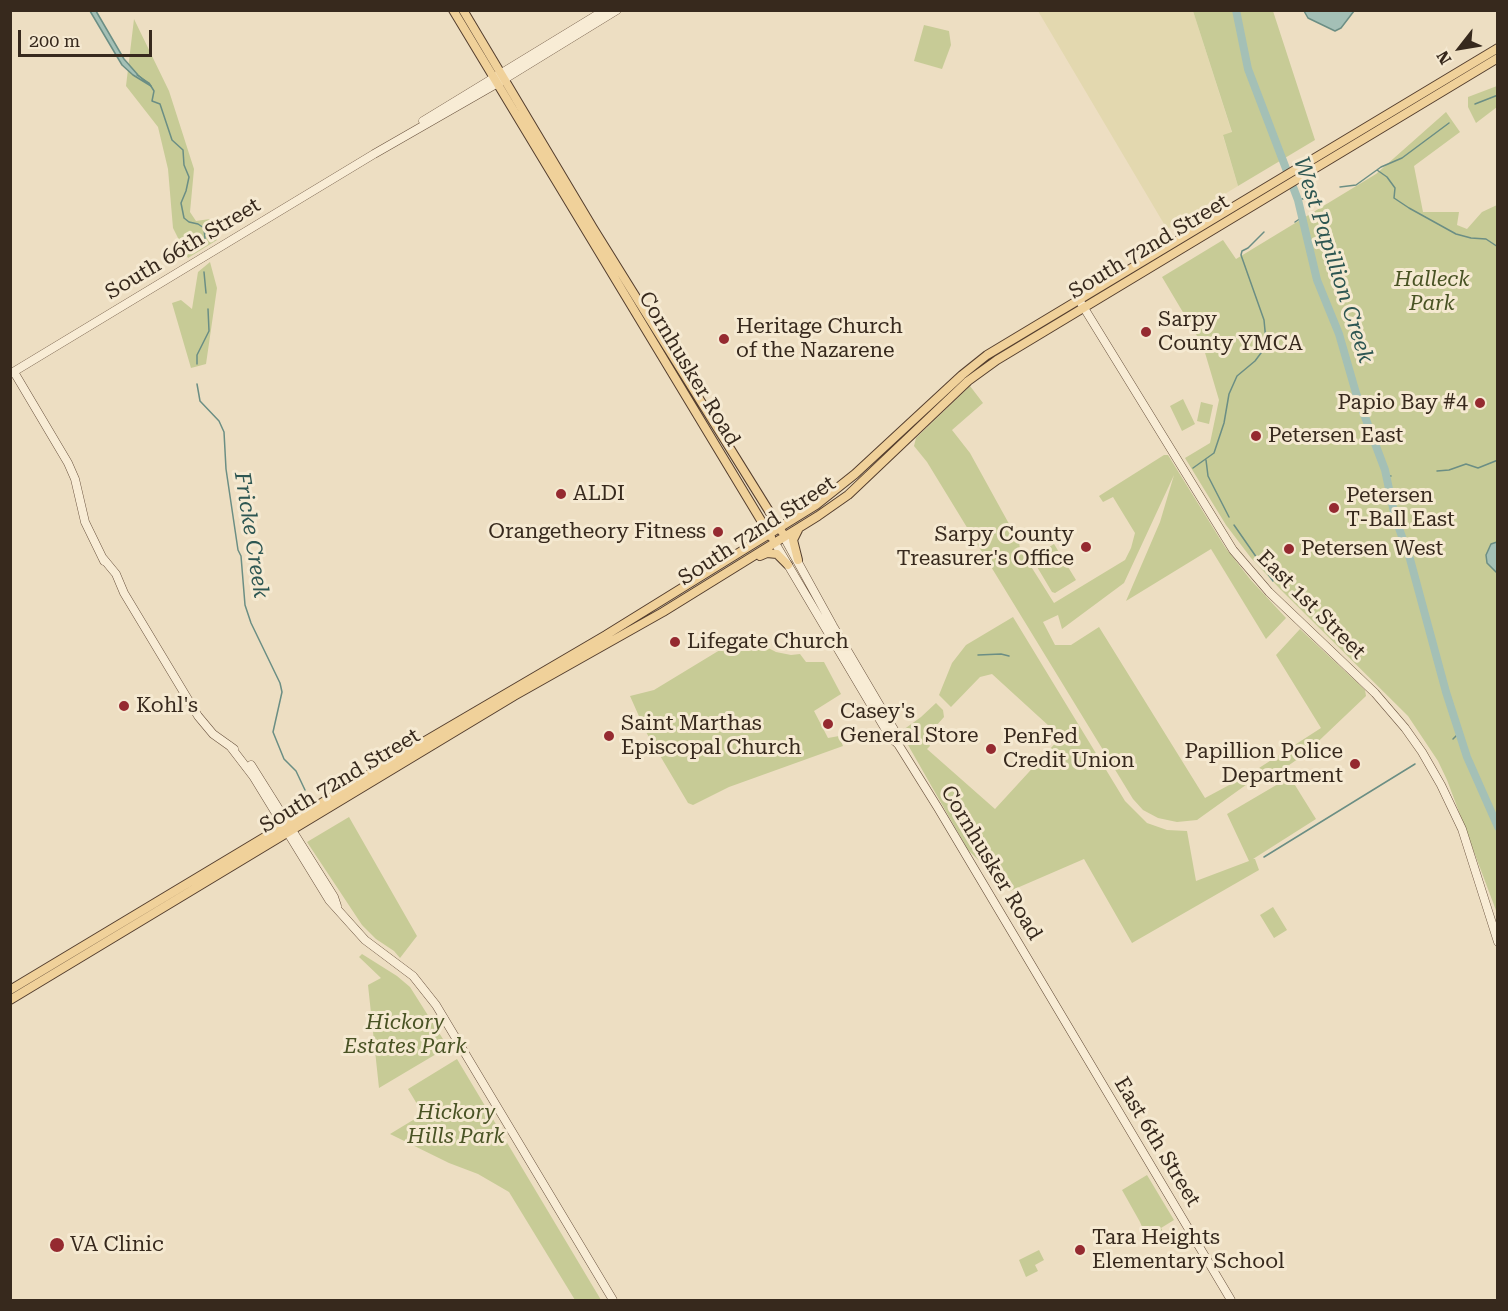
<!DOCTYPE html>
<html>
<head>
<meta charset="utf-8">
<style>
  body { margin:0 }
  #map { position:relative; width:1508px; height:1311px; overflow:hidden; background:#eddec2; font-family:"Roboto Serif",serif }
  canvas { display:block }
  .frame { position:absolute; inset:0; border:12px solid #37291d; pointer-events:none }
  .north { position:absolute; left:1430px; top:18px; width:60px; height:60px; -webkit-text-stroke:4px #f5e9d1; paint-order:stroke; rotate:239deg; font-size:16px; font-weight:700; line-height:24px; text-align:center; color:#37291d }
  .north::after { content:''; display:block; margin:auto; width:21px; height:27px; background:#37291d; clip-path:polygon(50% 0,100% 100%,50% 72%,0 100%) }
  .scale { position:absolute; left:18px; top:30px; width:134px; height:27px; box-sizing:border-box; border:3px solid #37291d; border-top:0; padding-left:8px; font-size:18px; line-height:21px; white-space:nowrap; color:#37291d; -webkit-text-stroke:4px #f5e9d1; paint-order:stroke }
</style>
</head>
<body>
<div id="map">
<canvas width="1508" height="1311"></canvas>
<div class="frame"></div>
<div class="north">N</div>
<div class="scale">200 m</div>
</div>
<script>
const ctx = document.querySelector('canvas').getContext('2d');
ctx.lineJoin = 'round';
function fillPath(path, color) { ctx.fillStyle = color; ctx.fill(path, 'evenodd'); }
const poly = rows => new Path2D(rows.map(r => 'M' + r).join(''));
function stroke(path, color, width, dash) { ctx.strokeStyle = color; ctx.lineWidth = width; ctx.lineCap = dash ? 'butt' : 'round'; ctx.setLineDash(dash || []); ctx.stroke(path); }
function drawText(font, color, halo, rows, align = 'center') {
  ctx.font = font + ' "Roboto Serif",serif'; ctx.lineWidth = 6; ctx.setLineDash([]); ctx.textBaseline = 'middle'; ctx.strokeStyle = halo; ctx.fillStyle = color; for (const [text, x, y, turn = 0] of rows) {
    ctx.save(); ctx.translate(x, y); ctx.rotate((+turn || 0) * Math.PI / 180); ctx.textAlign = isNaN(turn) ? turn : align; if (halo) ctx.strokeText(text, 0, 0); ctx.fillText(text, 0, 0); ctx.restore();
  }
}
const farmland = poly([
  [1038,11,1193,11,1232,133,1223,136,1238,186,1167,229]
]);
const green = poly([
  [1193,11,1273,11,1315,140,1238,186,1223,135,1232,132],
  [134,19,169,91,194,169,190,212,196,221,210,219,217,228,217,240,188,258,173,228,168,169,158,127,126,86],
  [924,25,949,31,951,45,942,69,914,61],
  [1497,86,1497,107,1476,123,1468,107,1468,97],
  [1446,112,1460,132,1414,166,1423,212,1459,212,1457,225,1467,229,1482,212,1497,205,1497,913,1447,780,1438,761,1408,716,1280,589,1251,558,1226,525,1185,458,1210,443,1219,400,1203,346,1162,277,1223,240,1236,259,1376,174],
  [210,262,217,288,206,364,191,368,172,303,181,300,192,309,198,272],
  [970,386,983,403,952,430,970,453,1019,542,1020,549,1054,603,1125,560,1131,548,1135,533,1113,497,1103,502,1099,496,1164,455,1168,455,1225,547,1250,579,1286,618,1266,639,1211,549,1126,601,1160,522,1174,475,1124,583,1062,629,1058,615,1043,622,1055,645,1071,645,1099,627,1205,798,1246,776,1250,782,1197,820,1177,822,1158,818,1143,810,1133,799,927,462,914,446,916,438],
  [1183,399,1195,424,1182,431,1170,406],
  [1201,402,1213,405,1209,424,1197,421],
  [1054,544,1076,580,1055,593,1052,592,1030,555,1033,551,1036,555],
  [1013,617,1125,801,1147,823,1167,830,1187,831,1196,881,1249,861,1227,814,1290,777,1316,819,1253,859,1255,859,1259,870,1132,943,1084,859,1010,891,968,850,904,738,906,736,903,730,921,717,936,703,943,710,944,717,929,734,927,739,930,746,927,749,995,809,1061,737,992,674,980,677,951,707,939,695,952,663,966,645],
  [1300,629,1365,690,1366,696,1305,754,1269,779,1259,768,1321,728,1276,655],
  [747,637,776,652,791,655,800,654,806,662,824,662,841,694,814,711,828,738,839,736,843,746,729,787,693,805,688,803,646,732,630,696,654,690,738,639],
  [349,817,417,936,400,958,394,951,376,939,362,925,307,842],
  [1273,907,1287,930,1274,938,1260,915],
  [362,954,397,976,410,987,448,1047,379,1088,368,985,381,978,359,957],
  [457,1059,601,1300,575,1300,509,1192,478,1174,449,1163,390,1134,423,1114,408,1089],
  [1147,1175,1174,1220,1161,1228,1166,1236,1150,1246,1140,1222,1122,1190],
  [1039,1250,1044,1260,1035,1265,1038,1271,1026,1277,1019,1260]
]);
const water = poly([
  [90,11,96,11,124,59,138,75,151,86,133,75,122,65,90,11],
  [1304,11,1354,11,1341,28,1335,31,1308,18,1304,11],
  [1497,542,1498,542,1497,573,1487,563,1486,555,1491,544,1497,542]
]);
const stream = poly([
  [137,75,149,83,154,91,152,101,160,104,172,140,183,150,184,165,189,177,186,191,181,203,184,218,189,222,198,224,204,228,205,239],
  [1475,104,1498,95],
  [1377,170,1387,177,1395,188,1394,198,1409,208,1456,234,1471,238,1486,239,1498,247],
  [1340,187,1356,185,1381,167,1402,158,1449,123],
  [1298,200,1306,198],
  [1295,222,1301,218],
  [204,272,206,293],
  [197,364,197,355,209,331,208,309],
  [197,384,200,401,219,421,224,432,226,469,238,550,241,556,245,605,251,623,280,683,282,692,273,732,284,759,296,771,305,790],
  [1206,460,1208,476,1229,517],
  [1193,468,1214,453,1224,423,1229,394,1237,376,1255,361,1264,349,1266,341,1264,320,1241,255,1242,251,1248,248,1264,232],
  [1437,471,1449,470,1466,464,1478,468,1498,460],
  [1386,476,1391,476],
  [1234,525,1273,581],
  [978,655,1001,654,1009,656],
  [1453,739,1459,733],
  [1264,857,1415,764]
]);
const river = poly([
  [1236,10,1248,69,1298,200,1317,280,1339,334,1356,393,1385,470,1395,517,1410,559,1446,692,1467,757,1498,827]
]);
const secondary = poly([
  [423,121,605,10],
  [1081,303,1233,550,1269,592,1375,693,1405,728,1422,752,1441,785,1462,829,1498,942],
  [14,372,68,463,75,479,85,522,104,561],
  [10,374,374,154,503,80,617,10],
  [784,537,833,626,896,733,898,744],
  [775,543,890,737,898,744,938,808,1231,1300],
  [102,557,116,574,124,593,198,716,213,734,234,749],
  [230,746,253,776,329,900,365,940,413,976,436,1005,613,1300],
  [251,765,334,897,337,906]
]);
const primary = poly([
  [453,10,771,537],
  [463,10,593,228,782,532],
  [760,556,767,553,777,554,788,565],
  [798,560,793,540,798,530],
  [10,990,408,751,606,635,816,505,855,474,962,375,987,355,1498,48],
  [10,1000,514,696,663,612,818,516,848,495,968,381,997,360,1498,58]
]);
const markers = [
  [1146,332,6,"#952a30"],
  [724,339,6,"#952a30"],
  [1480,403,6,"#952a30"],
  [1256,436,6,"#952a30"],
  [561,494,6,"#952a30"],
  [1334,508,6,"#952a30"],
  [718,532,6,"#952a30"],
  [1086,547,6,"#952a30"],
  [1289,549,6,"#952a30"],
  [675,642,6,"#952a30"],
  [124,706,6,"#952a30"],
  [828,724,6,"#952a30"],
  [609,736,6,"#952a30"],
  [991,749,6,"#952a30"],
  [1355,764,6,"#952a30"],
  [57,1245,8,"#952a30"],
  [1080,1250,6,"#952a30"]
];
const streetNames = [
  ["South 72nd Street",1149,247,-31],
  ["South 66th Street",183,249,-31],
  ["Cornhusker Road",689,369,59],
  ["South 72nd Street",757,531,-33],
  ["East 1st Street",1311,605,45],
  ["South 72nd Street",340,781,-31],
  ["Cornhusker Road",991,863,59],
  ["East 6th Street",1157,1142,59]
];
const parkNames = [
  ["Halleck",1432,280],
  ["Park",1432,304],
  ["Hickory",405,1023],
  ["Estates Park",405,1047],
  ["Hickory",456,1113],
  ["Hills Park",456,1137]
];
const poiNames = [
  ["Sarpy",1158,320],
  ["County YMCA",1158,344],
  ["Heritage Church",736,327],
  ["of the Nazarene",736,351],
  ["Papio Bay #4",1468,403,"right"],
  ["Petersen East",1268,436],
  ["ALDI",573,494],
  ["Petersen",1346,496],
  ["T-Ball East",1346,520],
  ["Orangetheory Fitness",706,532,"right"],
  ["Sarpy County",1074,535,"right"],
  ["Treasurer's Office",1074,559,"right"],
  ["Petersen West",1301,549],
  ["Lifegate Church",687,642],
  ["Kohl's",136,706],
  ["Casey's",840,712],
  ["General Store",840,736],
  ["Saint Marthas",621,724],
  ["Episcopal Church",621,748],
  ["PenFed",1003,737],
  ["Credit Union",1003,761],
  ["Papillion Police",1343,752,"right"],
  ["Department",1343,776,"right"],
  ["Tara Heights",1092,1238],
  ["Elementary School",1092,1262],
  ["VA Clinic",70,1245]
];
const waterNames = [
  ["West Papillion Creek",1333,260,72],
  ["Fricke Creek",251,535,81]
];
fillPath(farmland, '#e3d8af');
fillPath(green, '#c7cb96');
fillPath(water, '#a4c0b6');
stroke(water, '#6b8e84', 1.5);
stroke(stream, '#6b8e84', 1.5);
stroke(river, '#a4c0b6', 8);
stroke(secondary, '#68513d', 9);
stroke(primary, '#543e2e', 10);
stroke(secondary, '#f8ecd5', 8);
stroke(primary, '#f0d19a', 8);
for (const [x, y, r, color] of markers) { const dot = new Path2D(); dot.arc(x, y, r, 0, 2 * Math.PI); ctx.fillStyle = color; ctx.fill(dot); stroke(dot, '#f5e9d1', 2); }
drawText('21px', '#37291d', '#f5e9d1', streetNames);
drawText('italic 21px', '#495324', '#f5e9d1', parkNames);
drawText('21px', '#37291d', '#f5e9d1', poiNames, 'left');
drawText('italic 22px', '#2d5652', '#f5e9d1', waterNames);
</script>
</body>
</html>
